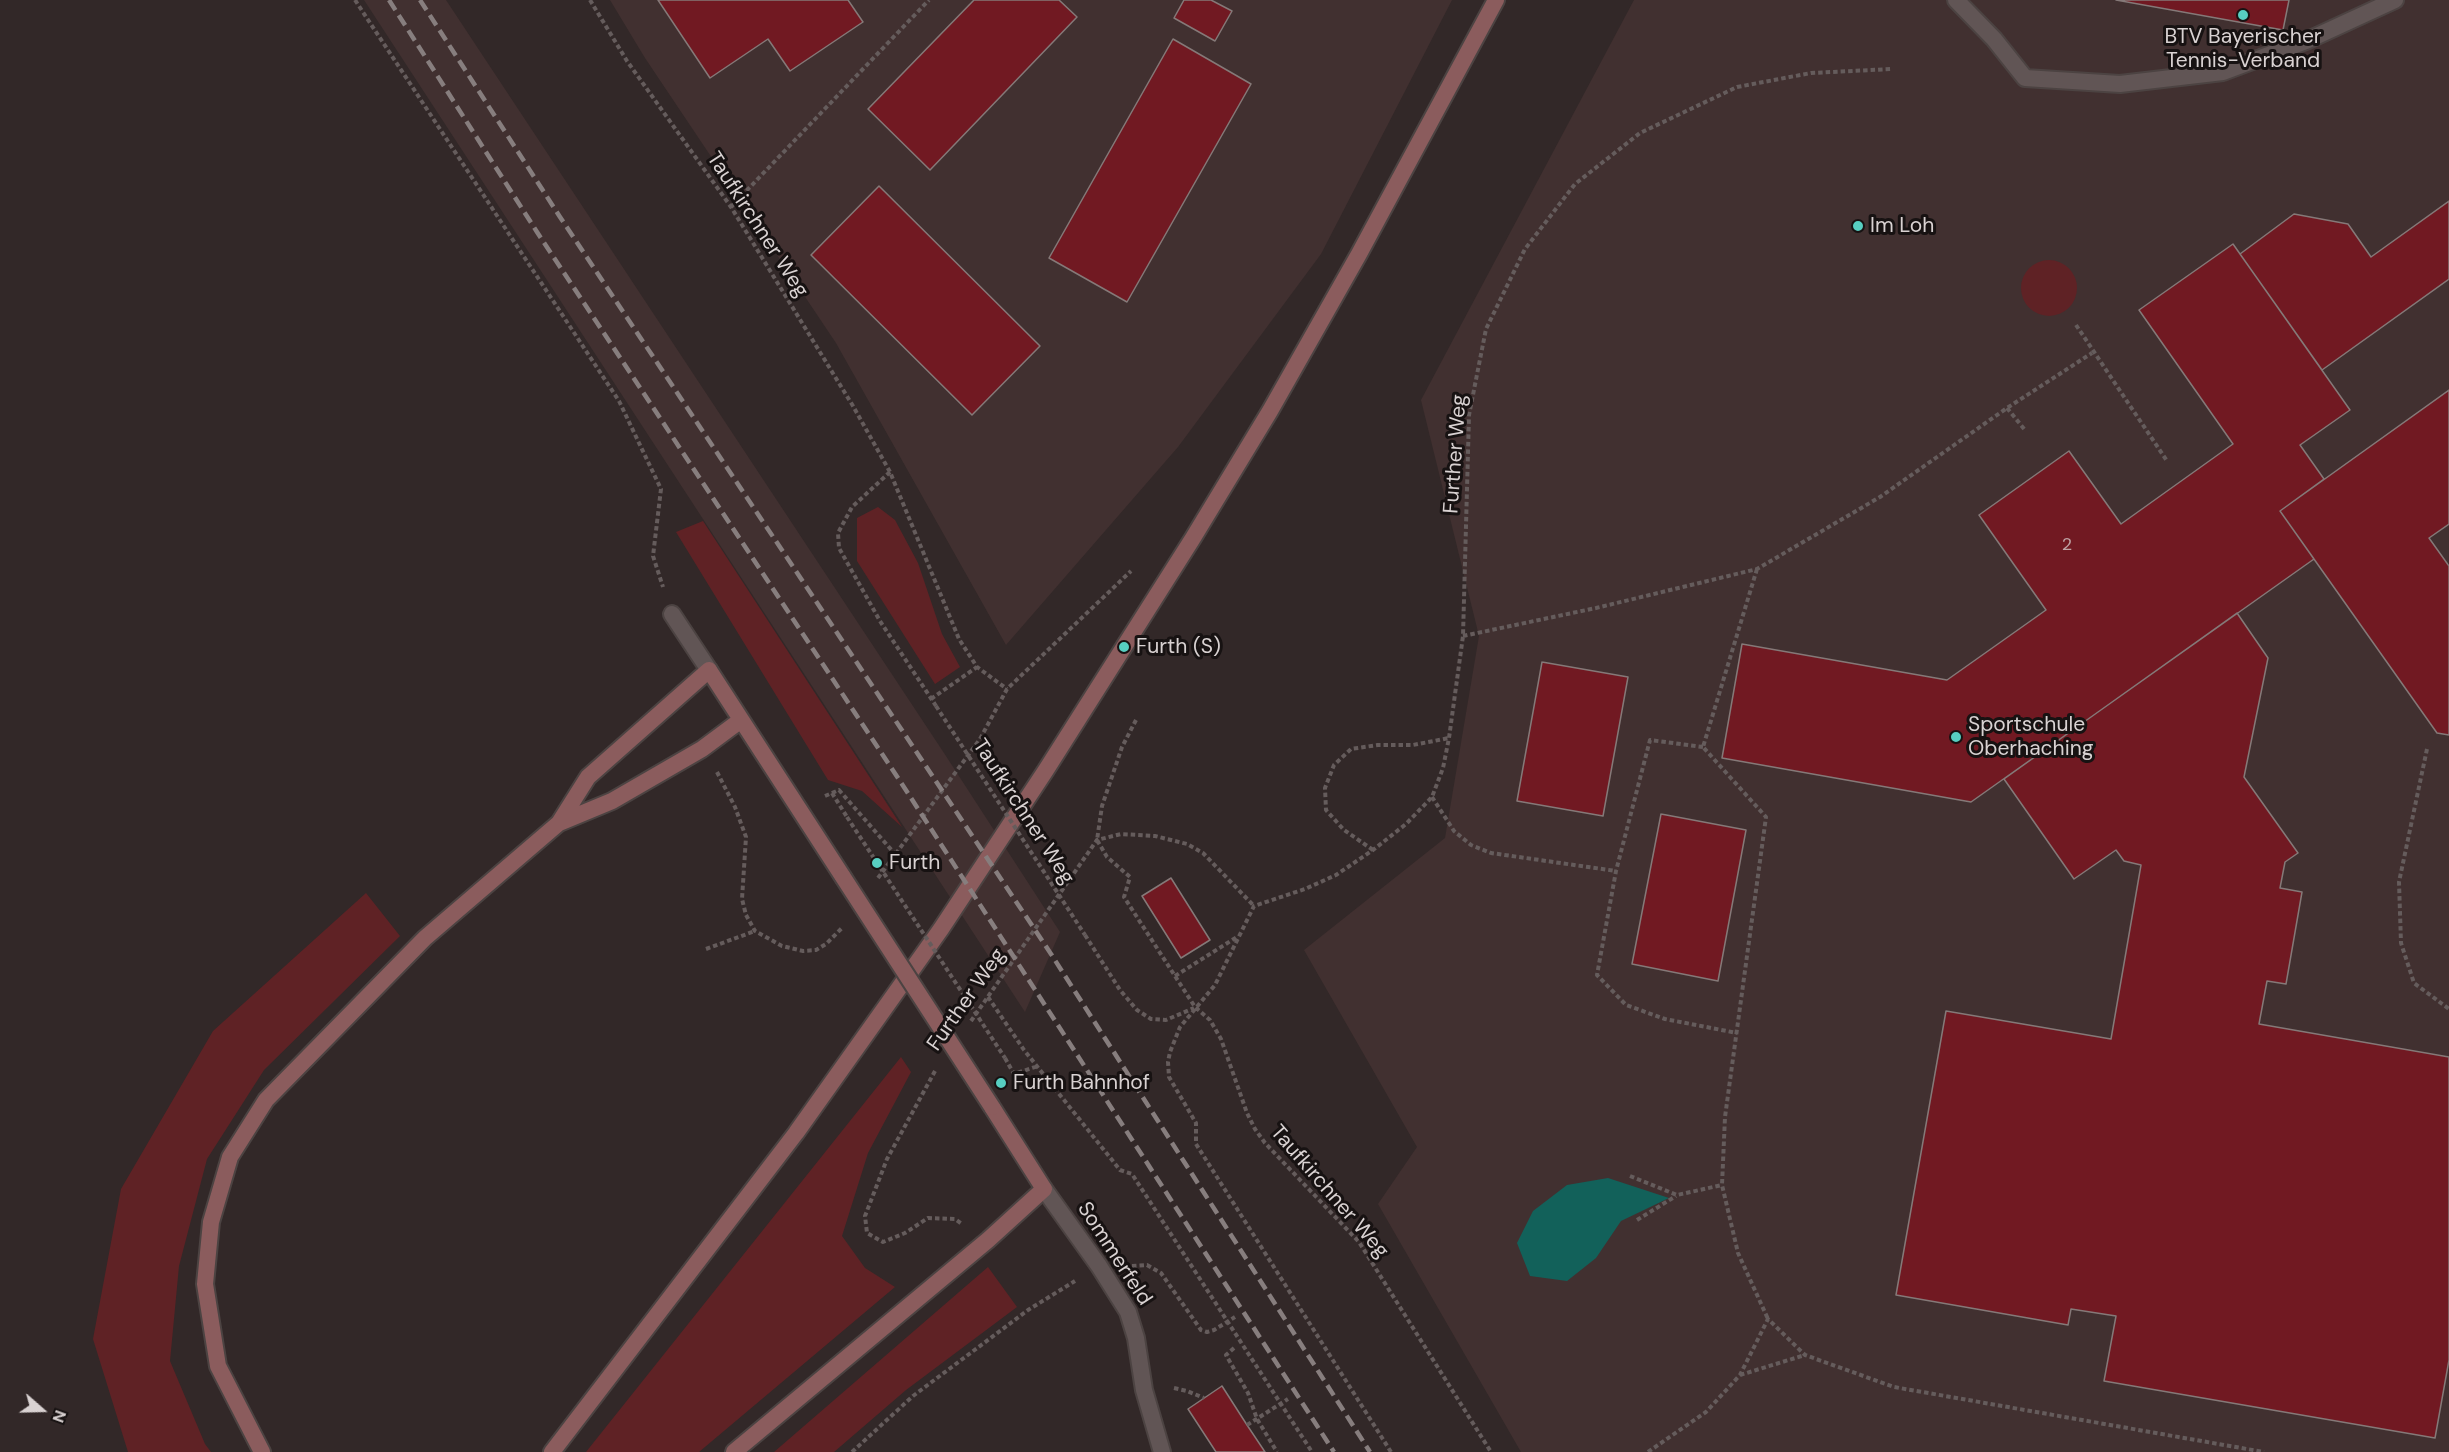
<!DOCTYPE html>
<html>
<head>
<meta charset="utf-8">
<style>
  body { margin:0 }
  #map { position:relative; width:2449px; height:1452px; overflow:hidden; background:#322828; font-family:"DM Sans",sans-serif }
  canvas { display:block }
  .north { position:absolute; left:12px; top:1380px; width:60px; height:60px; -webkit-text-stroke:4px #171212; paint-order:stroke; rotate:110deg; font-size:16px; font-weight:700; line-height:24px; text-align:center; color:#d9d2d2 }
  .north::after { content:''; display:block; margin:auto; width:21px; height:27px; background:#d9d2d2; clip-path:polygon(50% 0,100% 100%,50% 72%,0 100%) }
</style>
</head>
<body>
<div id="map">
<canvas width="2449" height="1452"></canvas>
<div class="north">N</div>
</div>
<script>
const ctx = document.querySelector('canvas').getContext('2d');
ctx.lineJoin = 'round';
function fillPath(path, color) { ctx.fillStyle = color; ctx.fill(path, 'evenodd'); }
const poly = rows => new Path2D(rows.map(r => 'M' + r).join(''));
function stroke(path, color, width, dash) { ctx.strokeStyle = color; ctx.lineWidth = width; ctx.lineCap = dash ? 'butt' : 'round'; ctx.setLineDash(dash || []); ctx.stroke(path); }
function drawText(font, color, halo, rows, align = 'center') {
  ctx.font = font + ' "DM Sans",sans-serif'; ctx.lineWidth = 6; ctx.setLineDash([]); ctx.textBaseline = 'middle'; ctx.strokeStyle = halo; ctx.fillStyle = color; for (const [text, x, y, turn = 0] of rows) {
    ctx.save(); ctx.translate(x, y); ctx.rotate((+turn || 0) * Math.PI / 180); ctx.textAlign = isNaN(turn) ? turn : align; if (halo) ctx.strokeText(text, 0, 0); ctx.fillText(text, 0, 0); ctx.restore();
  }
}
const built = poly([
  [364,0,446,0,944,753,1060,932,1025,1012],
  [610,0,1452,0,1321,254,1178,447,1006,645,836,343,645,58],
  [1634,0,2449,0,2449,1452,1521,1452,1378,1204,1417,1147,1304,950,1445,838,1479,636,1421,400]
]);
const green = poly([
  '2021 288a28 28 0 1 1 56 0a28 28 0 1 1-56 0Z',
  [878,507,895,520,918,563,942,634,960,667,935,684,857,561,857,518],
  [703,521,880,793,902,827,862,791,828,780,676,532],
  [366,893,400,936,264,1070,207,1159,179,1266,170,1361,205,1444,211,1452,128,1452,93,1339,121,1189,213,1031],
  [901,1057,911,1072,868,1153,842,1236,865,1268,895,1287,699,1452,586,1452],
  [988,1267,1017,1307,906,1390,834,1452,774,1452]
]);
const water = poly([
  [1608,1178,1669,1198,1621,1221,1596,1258,1567,1281,1530,1276,1517,1243,1533,1211,1567,1185]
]);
const building = poly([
  [658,0,848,0,863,22,790,71,768,39,710,78,658,0],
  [974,0,1059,0,1077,17,930,170,868,109,974,0],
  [1184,0,1211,0,1232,11,1215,41,1174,18,1184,0],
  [2116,0,2289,0,2283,30,2116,0],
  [1173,39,1251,84,1127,302,1049,258,1173,39],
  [879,186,1040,346,972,415,811,255,879,186],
  [2449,201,2449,279,2322,370,2240,254,2294,214,2348,224,2371,257,2449,201],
  [2233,244,2350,410,2300,445,2324,479,2280,511,2314,559,1971,802,1722,758,1742,644,1947,680,2046,610,1979,515,2069,451,2121,524,2233,444,2139,310,2233,244],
  [2449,390,2449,524,2429,538,2449,566,2449,735,2437,733,2280,511,2449,390],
  [2237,613,2268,658,2244,777,2298,853,2285,862,2280,888,2302,892,2286,984,2267,981,2259,1024,2449,1057,2449,1360,2435,1438,2104,1381,2116,1316,2071,1309,2068,1325,1896,1295,1946,1011,2111,1039,2141,865,2124,861,2116,850,2074,879,2004,779,2237,613],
  [1542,662,1628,677,1603,816,1517,801,1542,662],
  [1661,814,1746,830,1718,981,1632,964,1661,814],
  [1171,878,1210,940,1181,958,1142,896,1171,878],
  [1222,1386,1247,1425,1265,1452,1216,1452,1188,1409,1222,1386]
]);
const path = poly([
  [355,0,619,401,661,489,653,556,663,587],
  [590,0,627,61,731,207,853,406,890,472,959,639,977,667,1007,689],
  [731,207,929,0],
  [2076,325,2167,461],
  [2007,408,2025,430],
  [890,472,852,507,838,533,839,548,880,621,936,706],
  [1757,569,1703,747,1766,817,1725,1117,1722,1185,1738,1253,1768,1319],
  [1463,636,1596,608,1757,569,1880,497,2007,408,2092,353],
  [931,699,977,667],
  [1136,720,1122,747,1102,806,1097,840,1107,857,1130,877,1124,897,1195,1007,1210,1020,1221,1039,1247,1113,1255,1129,1265,1143,1359,1242,1491,1452],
  [1703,747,1650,740,1616,871,1597,975,1626,1005,1665,1019,1737,1033],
  [2427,749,2399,882,2401,943,2414,983,2449,1009],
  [717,772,735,807,746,837,742,899,746,915,755,931,782,946,803,951,816,950,826,944,842,928],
  [832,793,847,817],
  [825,796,839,790,895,854],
  [1432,797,1454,831,1471,845,1491,853,1616,871],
  [1373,850,1344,830,1326,810,1325,788,1334,765,1351,749,1378,745,1413,745,1449,738],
  [878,878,980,739,1007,689,1131,571],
  [1085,935,1120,990,1137,1010,1151,1019,1166,1020,1194,1008],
  [706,949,755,931],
  [1175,976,1237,937],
  [988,997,1024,1050,1120,1170,1132,1174,1312,1452],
  [971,1021,1097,840,1121,834,1155,836,1187,844,1203,853,1254,906],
  [1005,1058,1014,1074,1038,1066],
  [935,1071,887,1159,865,1216,867,1233,883,1242,905,1233,928,1218,955,1219,962,1224],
  [1630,1176,1677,1195,1722,1185],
  [1637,1220,1676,1196],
  [1132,1266,1147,1265,1161,1273,1201,1330,1207,1332,1214,1330,1235,1317],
  [1234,1348,1226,1355,1248,1393,1257,1419,1277,1452],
  [1740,1375,1805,1355],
  [1174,1388,1187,1391,1204,1398],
  [1247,1425,1288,1399],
  [852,1452,913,1396,1028,1310,1075,1281],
  [1391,1452,1196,1144,1196,1123,1169,1077,1168,1062,1170,1052,1180,1027,1215,985,1254,906,1305,889,1336,875,1373,850,1406,824,1432,797,1443,768,1449,738,1463,636,1469,415,1486,329,1525,249,1575,184,1640,133,1737,87,1811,73,1892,69],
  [1648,1452,1706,1412,1740,1375,1768,1319,1805,1355,1894,1387,2264,1452]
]);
const service = poly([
  [1956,0,1994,39,2025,78,2120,84,2223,72,2306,41,2395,0]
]);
const minor = poly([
  [672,614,709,670],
  [1044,1189,1099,1266,1128,1312,1136,1338,1144,1390,1162,1452]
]);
const secondary = poly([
  [559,823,612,801,702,749,741,720],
  [262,1452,218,1366,205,1284,211,1222,230,1157,266,1100,425,938,559,823,588,777,709,670,843,877],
  [552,1452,796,1133,941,929,1046,770,1193,538,1270,411,1359,254,1496,0],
  [734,1452,988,1240,1044,1189,992,1107]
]);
const rail = poly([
  [389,0,537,232,900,781,1334,1452],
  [420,0,560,217,1051,954,1370,1452]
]);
const pathBridge = poly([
  [936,706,1085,935],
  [847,817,1005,1058]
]);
const secondaryBridge = poly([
  [843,877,992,1107]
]);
const markers = [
  [2243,15,6,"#57cec1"],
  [1858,226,6,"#57cec1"],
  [1124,647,6,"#57cec1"],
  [1956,737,6,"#57cec1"],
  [877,863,6,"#57cec1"],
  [1001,1083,6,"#57cec1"]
];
const numberNames = [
  ["2",2067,545]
];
const poiNames = [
  ["BTV Bayerischer",2243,37,"center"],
  ["Tennis-Verband",2243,61,"center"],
  ["Im Loh",1870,226],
  ["Furth (S)",1136,647],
  ["Sportschule",1968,725],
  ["Oberhaching",1968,749],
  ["Furth",889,863],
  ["Furth Bahnhof",1013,1083]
];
const streetNames = [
  ["Taufkirchner Weg",757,225,57],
  ["Further Weg",1456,454,-86],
  ["Taufkirchner Weg",1023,812,57],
  ["Further Weg",967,1000,-55],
  ["Taufkirchner Weg",1329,1192,49],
  ["Sommerfeld",1114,1254,57]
];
fillPath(built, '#413030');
fillPath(green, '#5f2225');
fillPath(water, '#12615a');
fillPath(building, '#711922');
stroke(building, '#857978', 1.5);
stroke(service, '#4c4342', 20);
stroke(minor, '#4c4342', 20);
stroke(secondary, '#4c4342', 20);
stroke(path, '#655c5c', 4, [4.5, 3]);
stroke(service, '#615555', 16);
stroke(minor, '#615555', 16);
stroke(secondary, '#8b5c5d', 16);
stroke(rail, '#877e7e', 4.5, [12, 6]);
stroke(secondaryBridge, '#4c4342', 20, []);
stroke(pathBridge, '#655c5c', 4, [4.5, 3]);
stroke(secondaryBridge, '#8b5c5d', 16);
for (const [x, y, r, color] of markers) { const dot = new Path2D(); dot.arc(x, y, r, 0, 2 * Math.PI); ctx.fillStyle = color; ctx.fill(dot); stroke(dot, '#171212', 2); }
drawText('18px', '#bfa4a6', null, numberNames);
drawText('21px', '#d9d2d2', '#171212', poiNames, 'left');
drawText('21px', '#d9d2d2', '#171212', streetNames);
</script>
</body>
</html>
